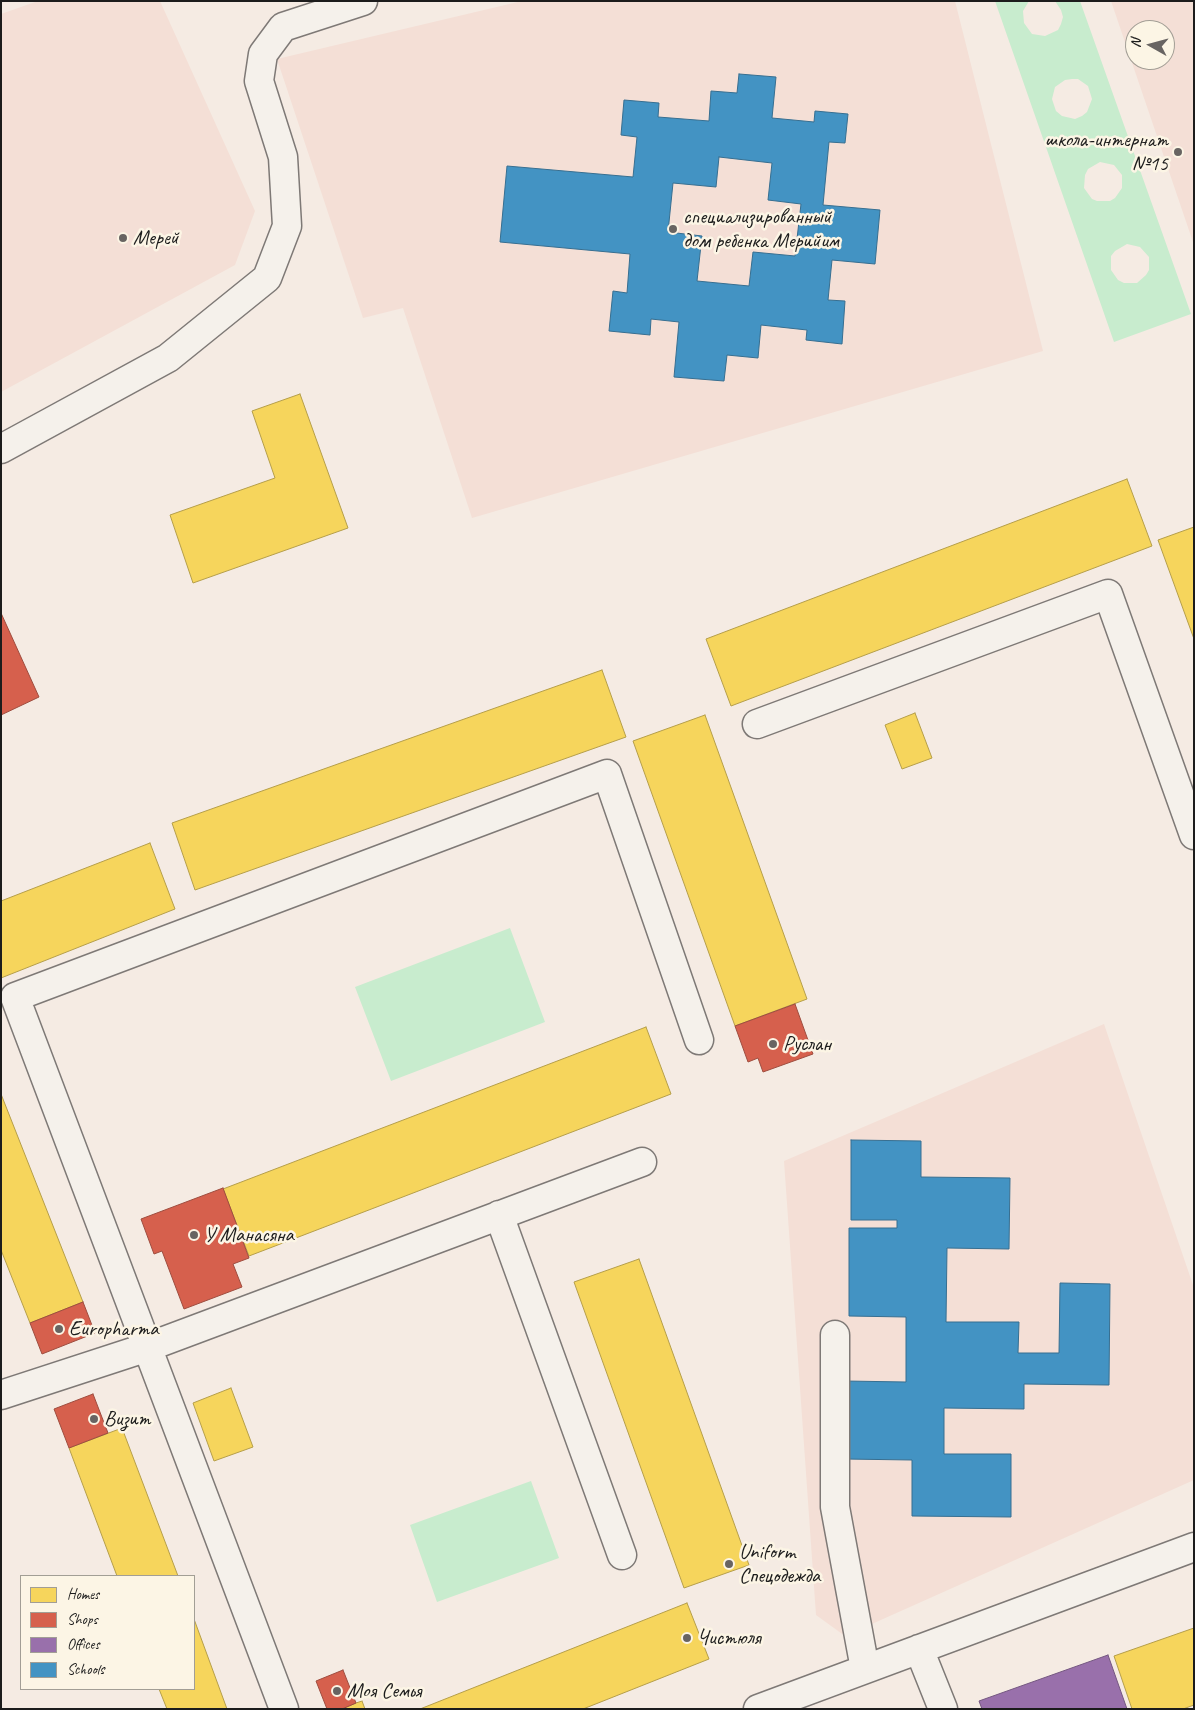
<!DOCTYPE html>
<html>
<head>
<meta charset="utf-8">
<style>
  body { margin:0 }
  #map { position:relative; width:1195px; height:1710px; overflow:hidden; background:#f5ebe3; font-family:Caveat,sans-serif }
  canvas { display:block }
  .frame { position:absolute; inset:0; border:2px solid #1c1c1c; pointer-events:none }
  .legend { position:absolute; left:20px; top:1575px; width:175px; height:115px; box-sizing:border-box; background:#fcf5e5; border:1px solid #a29e95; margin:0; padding:6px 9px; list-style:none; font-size:15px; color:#1c1c1c }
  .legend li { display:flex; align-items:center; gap:10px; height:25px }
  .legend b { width:25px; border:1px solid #a29e95 }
  .north { position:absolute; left:1125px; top:20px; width:50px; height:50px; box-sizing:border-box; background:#fcf5e5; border:1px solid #a29e95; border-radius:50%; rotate:277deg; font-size:14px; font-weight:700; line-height:20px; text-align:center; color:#1c1c1c }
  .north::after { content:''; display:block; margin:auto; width:18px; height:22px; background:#686462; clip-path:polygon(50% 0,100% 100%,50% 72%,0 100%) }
</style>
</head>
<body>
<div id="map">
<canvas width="1195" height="1710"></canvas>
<div class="frame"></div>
<ul class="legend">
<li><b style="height:14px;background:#f6d55c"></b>Homes</li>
<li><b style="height:14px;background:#d6604d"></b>Shops</li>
<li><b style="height:14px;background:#9970ab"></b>Offices</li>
<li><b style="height:14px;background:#4393c3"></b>Schools</li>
</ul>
<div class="north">N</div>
</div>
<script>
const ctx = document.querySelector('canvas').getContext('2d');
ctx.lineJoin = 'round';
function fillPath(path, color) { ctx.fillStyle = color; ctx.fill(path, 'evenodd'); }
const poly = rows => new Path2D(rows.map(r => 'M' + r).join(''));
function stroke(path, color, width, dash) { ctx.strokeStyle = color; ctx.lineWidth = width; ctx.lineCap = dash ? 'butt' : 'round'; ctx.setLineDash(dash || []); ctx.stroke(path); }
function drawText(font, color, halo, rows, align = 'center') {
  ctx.font = font + ' Caveat,sans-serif'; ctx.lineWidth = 5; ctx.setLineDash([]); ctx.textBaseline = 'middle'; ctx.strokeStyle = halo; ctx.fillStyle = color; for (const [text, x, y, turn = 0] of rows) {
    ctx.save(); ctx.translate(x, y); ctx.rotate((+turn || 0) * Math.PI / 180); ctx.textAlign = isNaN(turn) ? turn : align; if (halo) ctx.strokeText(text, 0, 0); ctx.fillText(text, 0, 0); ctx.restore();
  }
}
const built = poly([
  [38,1,160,1,255,211,235,265,1,392,1,14],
  [522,1,955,1,1043,351,472,518,403,308,363,318,277,59],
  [1111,1,1194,1,1194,245],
  [1135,30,1165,30,1165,60,1135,60],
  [1104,1024,1194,1288,1194,1480,845,1636,816,1615,784,1161]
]);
const green = poly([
  [995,1,1029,1,1023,11,1024,23,1032,34,1045,36,1058,30,1061,24,1063,17,1061,10,1055,1,1080,1,1191,314,1114,342],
  [1072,79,1078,79,1088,86,1092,99,1087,112,1082,116,1075,119,1062,116,1056,111,1052,99,1055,87,1065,80],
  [1100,162,1114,165,1122,175,1122,188,1115,198,1110,201,1097,201,1092,199,1084,188,1085,175,1088,169],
  [1127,244,1140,247,1149,257,1149,270,1146,275,1137,283,1124,283,1118,280,1111,270,1111,256,1115,251],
  [510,928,545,1022,391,1081,355,987],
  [531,1481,559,1558,437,1602,410,1525]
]);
const homes = poly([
  [300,394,348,528,193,583,170,515,275,478,252,411,300,394],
  [1127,479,1152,546,731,706,706,639,1127,479],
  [1194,527,1194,639,1158,540,1194,527],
  [602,670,626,737,195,890,172,823,602,670],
  [915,713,932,758,902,769,885,725,915,713],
  [705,715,807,999,735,1026,633,741,705,715],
  [150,843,175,909,1,978,1,901,150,843],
  [646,1027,671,1094,249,1256,223,1189,646,1027],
  [1,1094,83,1302,30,1323,1,1250,1,1094],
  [639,1259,749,1565,684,1588,574,1282,639,1259],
  [231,1388,253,1447,214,1461,193,1403,231,1388],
  [122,1428,178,1576,117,1576,69,1448,122,1428],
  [687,1603,709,1659,583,1709,420,1709,687,1603],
  [194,1619,227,1709,167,1709,159,1689,194,1689,194,1619],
  [1194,1628,1194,1705,1183,1709,1132,1709,1114,1656,1194,1628],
  [362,1701,365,1709,342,1709,356,1703,362,1701]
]);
const shops = poly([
  [1,613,39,697,1,715,1,613],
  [795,1004,813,1054,763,1072,758,1058,748,1062,735,1026,795,1004],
  [223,1188,249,1258,233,1264,242,1287,184,1309,162,1251,154,1254,141,1219,223,1188],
  [83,1302,95,1333,42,1354,30,1323,83,1302],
  [93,1394,108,1433,69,1448,54,1409,93,1394],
  [343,1670,356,1703,342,1709,327,1709,316,1681,343,1670]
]);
const offices = poly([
  [1108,1655,1127,1709,982,1709,979,1701,1108,1655]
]);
const schools = poly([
  [739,74,776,77,772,118,814,122,815,111,848,114,845,143,829,142,823,205,880,210,875,264,832,260,828,300,845,301,842,344,806,340,807,330,761,325,758,358,727,355,724,381,674,377,679,322,651,319,650,335,609,331,613,291,627,293,630,254,500,242,507,166,633,177,637,137,621,135,624,100,659,103,658,117,709,121,711,91,737,93,739,74],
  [719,157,772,163,768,200,801,204,795,256,753,252,749,286,697,281,702,236,668,232,673,183,716,187,719,157],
  [851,1140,921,1141,921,1177,1010,1178,1009,1249,947,1248,946,1322,1019,1322,1018,1353,1059,1353,1060,1283,1110,1284,1109,1385,1024,1384,1024,1409,944,1408,944,1454,1011,1454,1011,1517,912,1516,912,1460,845,1459,845,1381,906,1382,906,1317,849,1316,849,1228,897,1228,897,1220,851,1220,851,1140]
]);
const minor = poly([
  [1,449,168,358,267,278,287,226,283,157,259,81,263,54,283,27,363,1],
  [757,724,1108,594,1194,835],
  [499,1215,622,1555],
  [835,1335,835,1507,865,1669],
  [1,1395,148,1347,642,1162],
  [919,1649,943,1709],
  [284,1709,15,997,607,774,699,1040],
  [758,1709,1194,1547]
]);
const markers = [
  [1178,152,5,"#686462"],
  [673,229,5,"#686462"],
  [123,238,5,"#686462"],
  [773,1044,5,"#686462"],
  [194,1235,5,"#686462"],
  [59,1329,5,"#686462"],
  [94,1419,5,"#686462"],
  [729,1564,5,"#686462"],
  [687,1638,5,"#686462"],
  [337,1691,5,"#686462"]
];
const poiNames = [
  ["школа-интернат",1168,140,"right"],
  ["№15",1168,164,"right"],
  ["специализированный",683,217],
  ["дом ребенка Мерийим",683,241],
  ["Мерей",133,238],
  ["Руслан",783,1044],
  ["У Манасяна",204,1235],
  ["Europharma",69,1329],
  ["Визит",104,1419],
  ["Uniform",739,1552],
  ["Спецодежда",739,1576],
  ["Чистюля",697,1638],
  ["Моя Семья",347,1691]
];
fillPath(built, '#f4dfd6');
fillPath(green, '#c8ecce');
fillPath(homes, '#f6d55c');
stroke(homes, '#b59e49', 1);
fillPath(shops, '#d6604d');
stroke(shops, '#9e4c3e', 1);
fillPath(offices, '#9970ab');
stroke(offices, '#745780', 1);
fillPath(schools, '#4393c3');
stroke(schools, '#376f91', 1);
stroke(minor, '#7e7976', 31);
stroke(minor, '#f5f1eb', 28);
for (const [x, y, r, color] of markers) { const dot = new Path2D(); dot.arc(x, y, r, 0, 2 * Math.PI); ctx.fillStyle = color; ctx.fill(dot); stroke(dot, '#fcf5e5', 2); }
drawText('21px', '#1c1c1c', '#fcf5e5', poiNames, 'left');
</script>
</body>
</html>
